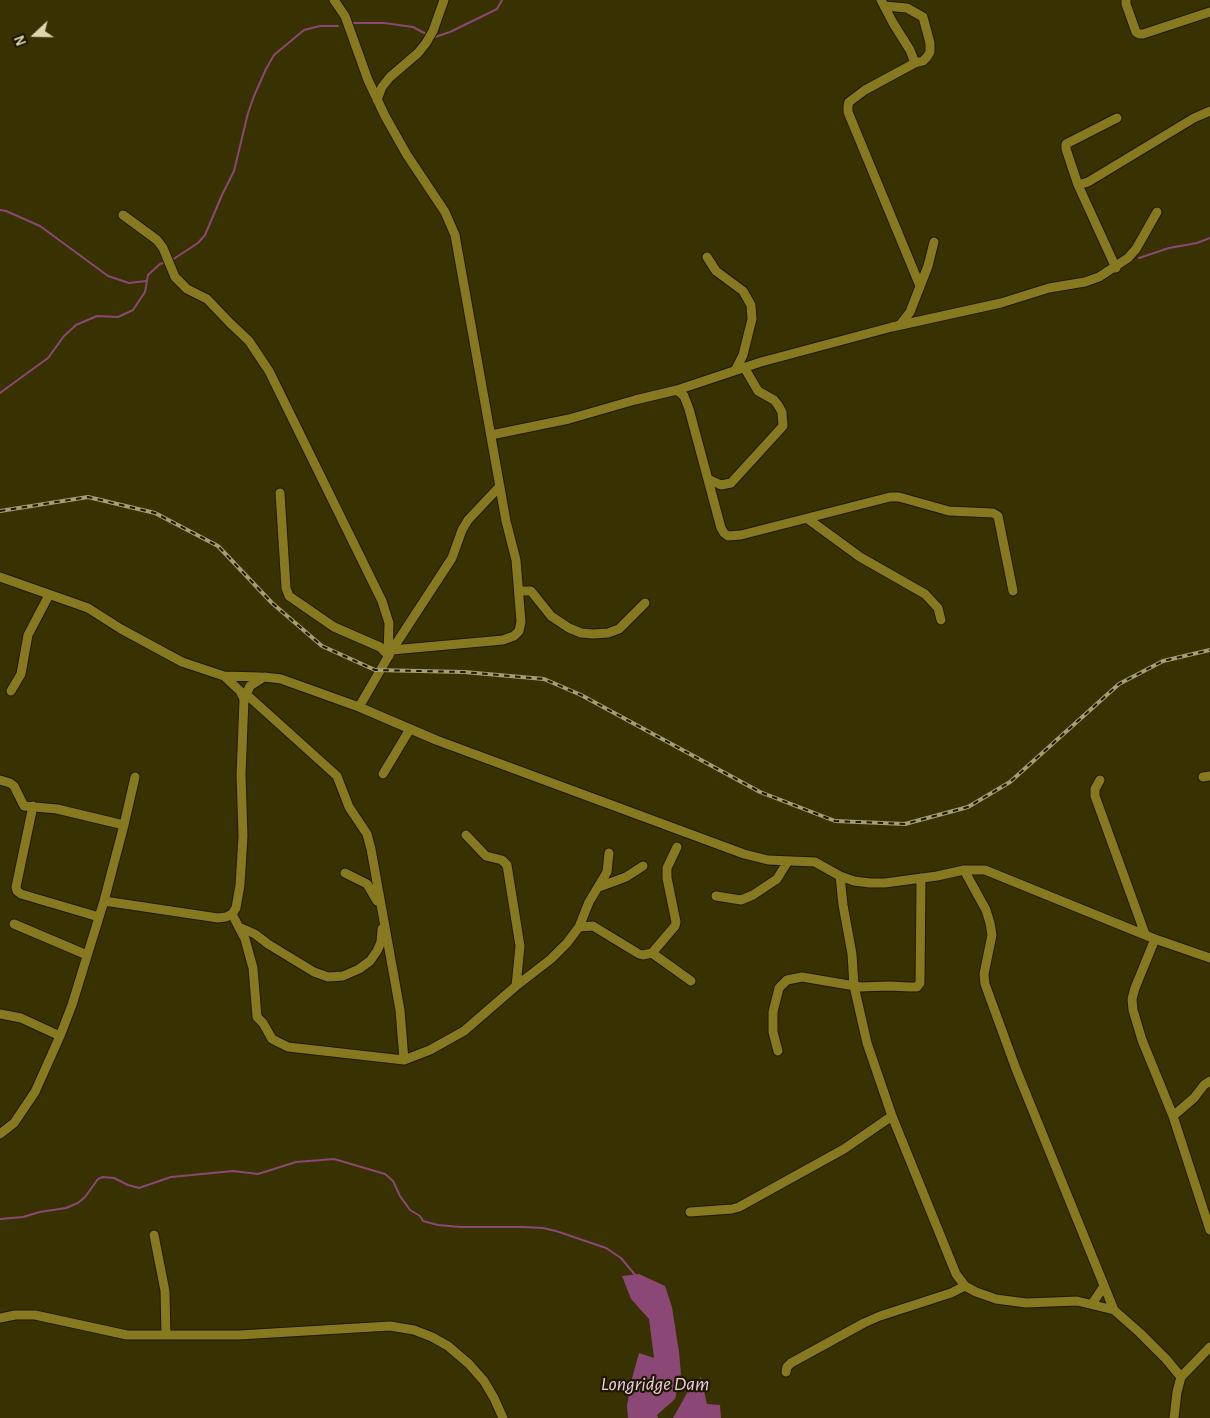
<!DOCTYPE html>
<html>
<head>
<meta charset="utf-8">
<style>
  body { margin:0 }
  #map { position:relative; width:1210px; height:1418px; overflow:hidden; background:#383101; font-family:"Alegreya Sans",sans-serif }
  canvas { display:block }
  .north { position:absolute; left:10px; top:10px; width:50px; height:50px; -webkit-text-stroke:4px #1d1901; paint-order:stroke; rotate:249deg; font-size:14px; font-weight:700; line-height:20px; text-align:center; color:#dbd6ae }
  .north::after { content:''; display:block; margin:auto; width:18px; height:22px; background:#dbd6ae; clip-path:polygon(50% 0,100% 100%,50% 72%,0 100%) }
</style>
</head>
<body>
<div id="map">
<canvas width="1210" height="1418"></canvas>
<div class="north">N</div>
</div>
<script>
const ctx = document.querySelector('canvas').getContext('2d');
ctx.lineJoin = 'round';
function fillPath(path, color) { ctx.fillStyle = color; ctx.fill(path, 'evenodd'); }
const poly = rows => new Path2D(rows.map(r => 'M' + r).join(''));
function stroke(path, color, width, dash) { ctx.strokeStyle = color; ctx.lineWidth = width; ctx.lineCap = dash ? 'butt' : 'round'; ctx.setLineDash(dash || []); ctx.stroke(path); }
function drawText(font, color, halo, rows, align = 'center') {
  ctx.font = font + ' "Alegreya Sans",sans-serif'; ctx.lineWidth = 4.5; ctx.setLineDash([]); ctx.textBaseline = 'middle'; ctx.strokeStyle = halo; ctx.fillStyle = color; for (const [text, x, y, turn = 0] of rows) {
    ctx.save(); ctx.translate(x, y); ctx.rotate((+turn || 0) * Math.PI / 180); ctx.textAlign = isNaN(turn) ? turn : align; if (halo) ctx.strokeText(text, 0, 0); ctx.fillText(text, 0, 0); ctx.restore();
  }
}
const water = poly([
  [639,1274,665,1286,672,1307,679,1352,681,1374,675,1399,657,1415,658,1418,628,1418,627,1406,631,1382,639,1353,654,1358,649,1319,631,1299,622,1276],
  [701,1377,707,1404,720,1405,721,1418,673,1418,687,1393]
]);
const stream = poly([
  [353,23,384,23,413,27,428,35],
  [435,37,450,32,491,12,497,9,502,0],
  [0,210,6,211,40,226,108,276,129,283,146,281],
  [1139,258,1169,248,1197,243,1210,238],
  [172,260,198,243,205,235,222,195,234,171,248,113,254,96,266,69,274,55,304,30,320,26,338,26],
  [0,393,48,358,64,336,76,325,97,316,118,317,133,310,145,292,148,275,160,264,166,262],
  [0,1219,23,1217,40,1212,66,1208,78,1203,85,1197,98,1179,103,1177,114,1178,128,1185,139,1188,171,1177,233,1171,258,1174,296,1162,334,1159,385,1174,393,1181,400,1196,410,1210,420,1216,423,1221,438,1225,460,1227,524,1227,543,1228,556,1231,606,1248,621,1258,636,1276]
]);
const street = poly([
  [334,0,345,16,368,80,385,116,407,155,445,212,455,235,506,521,516,560,521,622,519,631,514,636,503,640,392,650],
  [881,0,893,23,910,50,915,63],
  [1126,0,1126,4,1136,32,1139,34,1143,34,1210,12],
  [884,6,907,8,923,17,930,43,930,52,927,57,923,61,915,63,865,90,849,102,848,106,848,112,920,286],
  [377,100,382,87,390,77,418,53,426,43,433,31,444,0],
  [1078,185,1066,149,1066,144,1117,118],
  [123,215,157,240,163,248,175,277,187,289,207,299,230,323,249,341,269,371,382,601,389,623,388,655],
  [707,257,716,271,743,291,751,305,752,319,743,355,736,369],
  [1116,268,1078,185,1088,182,1194,118,1210,111],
  [900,325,910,312,928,266,934,242],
  [677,390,684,396,689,409,721,528,724,533,728,536,741,535,890,497,899,497,949,511,993,513,998,516,1013,591],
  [491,435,569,419,635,400,677,390,761,362,892,327,1001,303,1049,288,1085,282,1099,277,1128,258,1136,249,1157,212],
  [708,479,721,485,731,483,783,426,782,412,778,405,774,400,758,391,744,367],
  [280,493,286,588,289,596,334,627,380,647,389,656],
  [808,519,860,557,925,594,938,608,941,620],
  [0,577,88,608,121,629,182,662,224,676,261,677],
  [519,591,531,591,551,616,569,628,581,633,593,634,608,633,619,629,645,603],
  [224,676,240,691,244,699],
  [11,691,21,674,28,635,49,595],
  [246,694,337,776,349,807,367,834,371,849,400,1010,404,1060],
  [359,707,392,650,452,558,462,530,468,520,500,486],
  [383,774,410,729],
  [1203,777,1210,776],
  [0,780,10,783,14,786,24,806,57,809,124,825,104,901,72,1005,60,1036,35,1092,14,1123,0,1134],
  [1100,780,1095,789,1095,796,1145,934],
  [33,806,16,887,17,891,21,894,99,917],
  [124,825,135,777],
  [466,835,486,856,502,860,507,865,520,946,516,986],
  [964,870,986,910,990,923,992,935,984,974,985,984,1016,1069,1114,1310],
  [345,873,367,884,377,901],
  [840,876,843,905,852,954,854,986,867,1043,892,1116,956,1274,965,1286,976,1292,996,1299,1026,1303,1077,1301,1114,1310,1140,1333,1166,1359,1181,1377,1177,1392,1174,1418],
  [599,887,626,877,643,866],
  [716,896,741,900,753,895,777,879,788,861],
  [104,901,218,918,226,917,232,914,236,908,240,885,243,836,241,775,244,699,250,686,264,677,281,679,359,707,436,740,744,854,768,860,815,862,840,876,854,881,870,883,885,883,937,876,964,870,985,870,1155,939,1210,958],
  [232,914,245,939,253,968,257,1017,263,1023,272,1039,288,1047,404,1060,430,1050,464,1031,516,986,551,959,567,943,579,927,589,902,607,872,609,853],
  [14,924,87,955],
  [239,927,255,934,268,944,314,972,328,977,343,976,359,969,370,961,377,951,381,942,382,929],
  [579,927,593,926,639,954,643,955,652,953,691,981],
  [1155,939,1135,988,1132,999,1133,1010,1142,1040,1173,1116,1210,1230],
  [652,953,675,926,676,922,667,878,667,868,677,847],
  [0,1014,21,1018,60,1036],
  [778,1051,773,1032,773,1012,779,988,787,980,802,977,861,987,889,986,909,987,917,987,920,983,921,878],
  [1173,1116,1194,1098,1204,1085,1210,1081],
  [690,1212,732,1209,739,1207,844,1149,892,1116],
  [154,1235,165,1291,166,1335],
  [1092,1304,1104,1286],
  [0,1318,15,1315,35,1315,127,1335,239,1335,390,1326,414,1330,432,1337,448,1346,469,1364,484,1381,494,1398,503,1418],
  [786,1372,787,1367,791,1363,864,1323,880,1316,951,1293,965,1286],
  [1181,1377,1210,1347]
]);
const rail = poly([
  [0,511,88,497,155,513,218,546,272,603,322,646,375,670,464,672,544,679,581,695,760,792,835,821,905,824,968,807,1010,782,1119,684,1163,661,1210,650]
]);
const waterNames = [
  ["Longridge Dam",655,1384]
];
fillPath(water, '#8b4775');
stroke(stream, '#8b4775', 2);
stroke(street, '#1d1901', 11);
stroke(street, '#86791f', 9);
stroke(rail, '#a39e73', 4);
stroke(rail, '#1d1901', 2, [5.5]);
drawText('italic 20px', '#f3cbe4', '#1d1901', waterNames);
</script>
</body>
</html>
